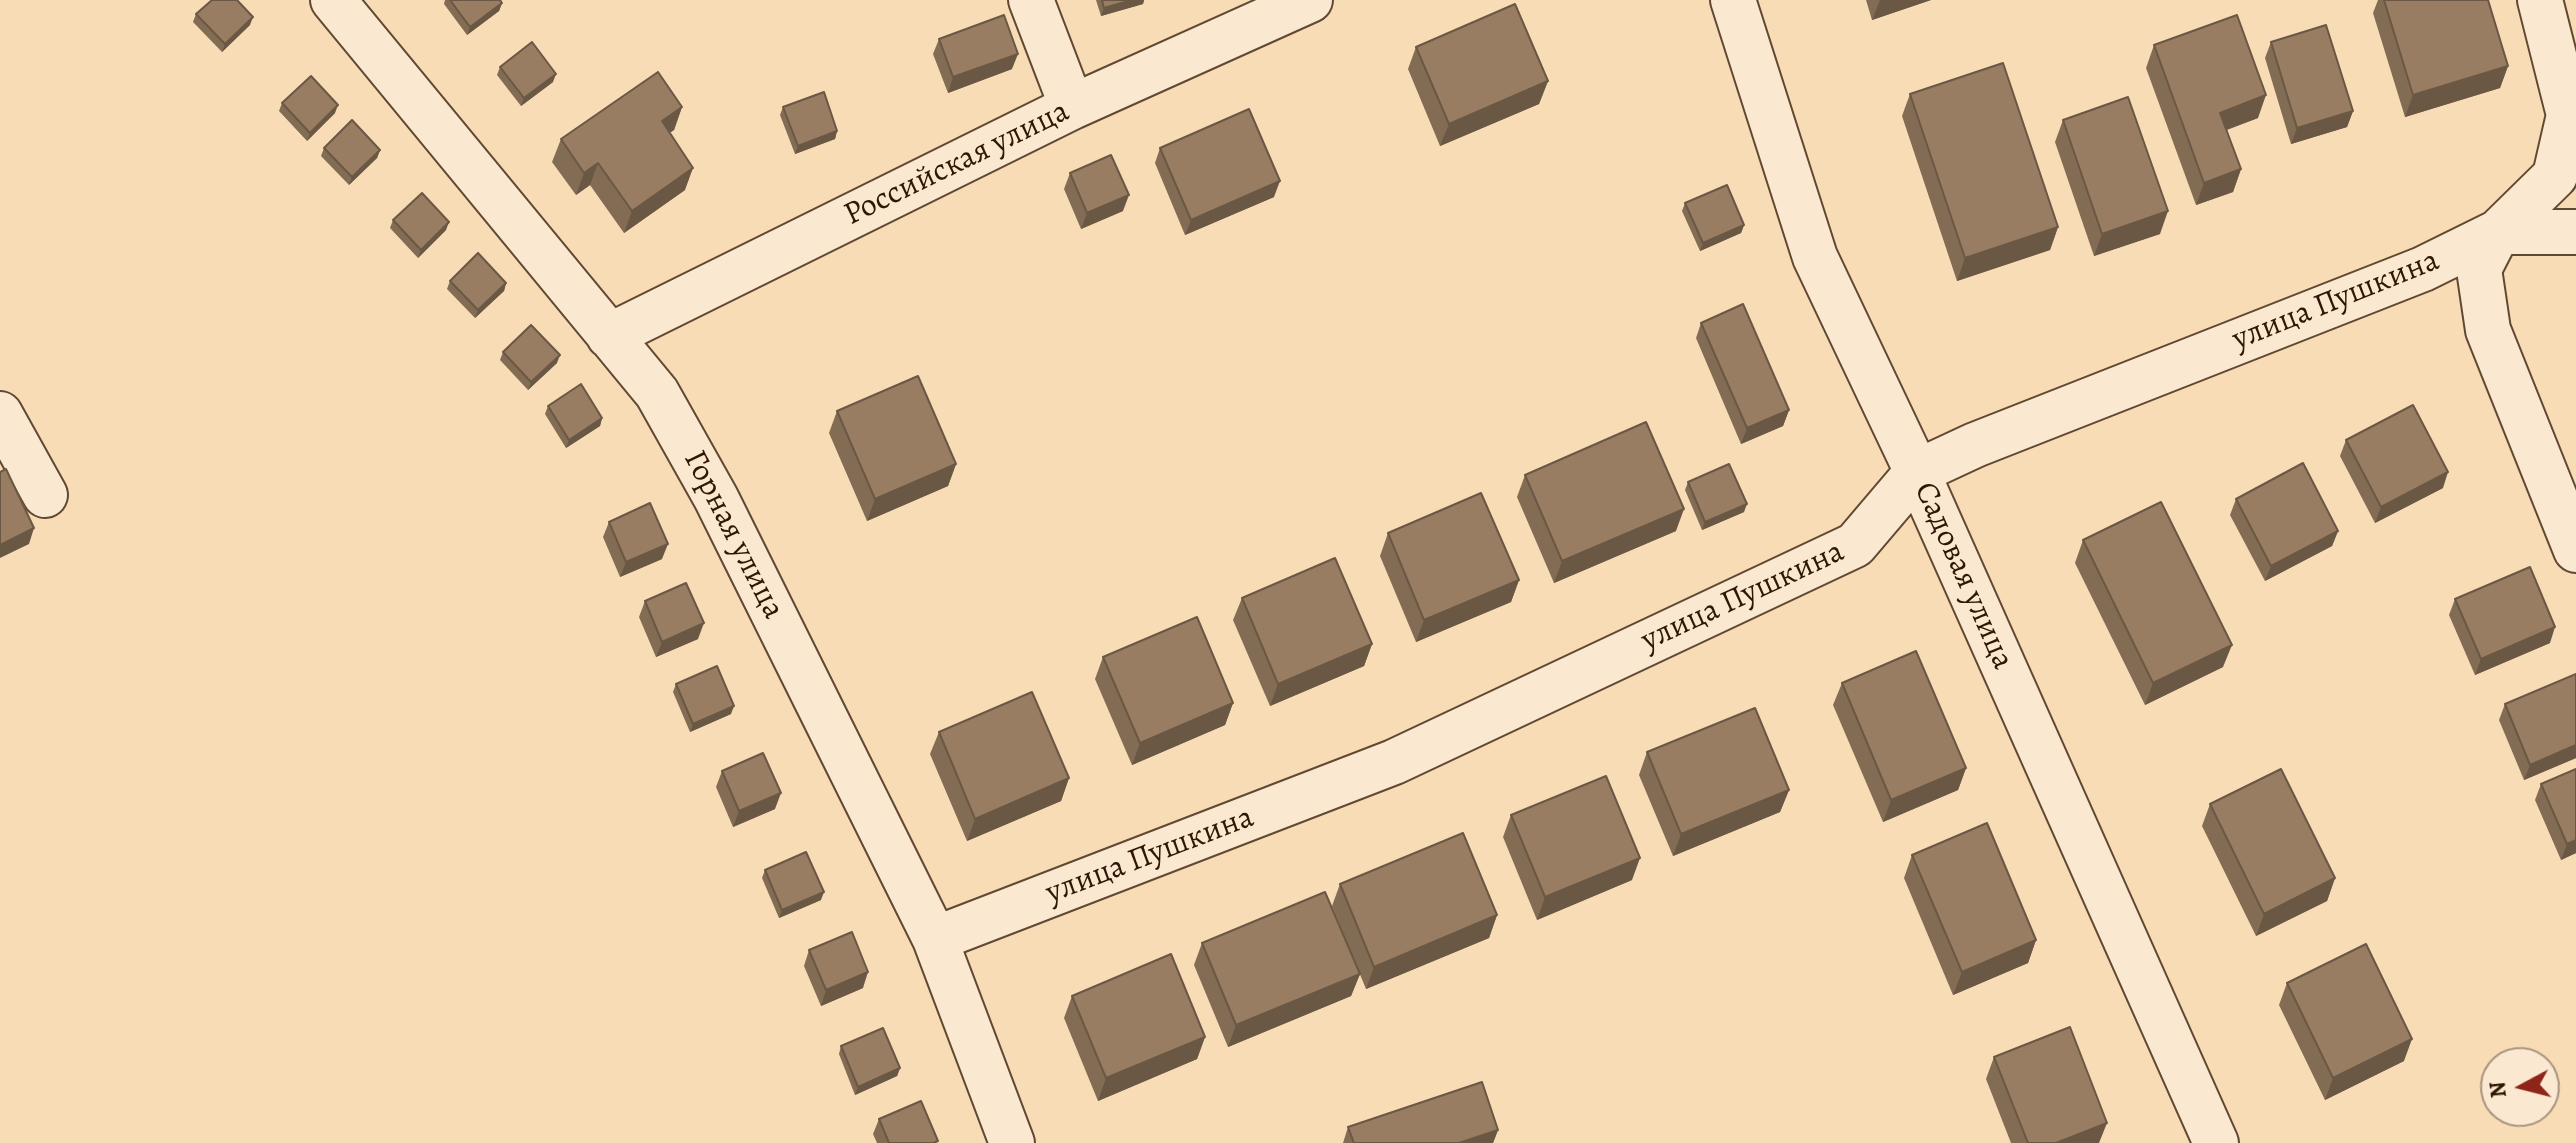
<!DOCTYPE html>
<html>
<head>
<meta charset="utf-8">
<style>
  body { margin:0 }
  #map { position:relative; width:2576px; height:1143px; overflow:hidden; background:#f8dcb6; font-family:Alegreya,serif }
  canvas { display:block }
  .north { position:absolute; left:2480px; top:1047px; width:80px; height:80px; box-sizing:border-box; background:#fae8d0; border:2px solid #a9947f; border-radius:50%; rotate:263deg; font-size:22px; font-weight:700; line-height:32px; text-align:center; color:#2f1606 }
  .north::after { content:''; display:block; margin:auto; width:28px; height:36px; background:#8f2418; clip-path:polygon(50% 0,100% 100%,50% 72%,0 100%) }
</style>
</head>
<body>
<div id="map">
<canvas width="2576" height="1143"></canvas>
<div class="north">N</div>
</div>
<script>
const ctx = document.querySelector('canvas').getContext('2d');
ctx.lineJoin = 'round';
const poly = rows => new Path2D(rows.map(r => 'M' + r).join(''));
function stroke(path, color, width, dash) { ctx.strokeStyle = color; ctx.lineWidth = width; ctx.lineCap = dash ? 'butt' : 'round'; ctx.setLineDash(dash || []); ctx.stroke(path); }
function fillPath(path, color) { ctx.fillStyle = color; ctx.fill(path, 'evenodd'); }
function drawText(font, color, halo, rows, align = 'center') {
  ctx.font = font + ' Alegreya,serif'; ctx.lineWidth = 7; ctx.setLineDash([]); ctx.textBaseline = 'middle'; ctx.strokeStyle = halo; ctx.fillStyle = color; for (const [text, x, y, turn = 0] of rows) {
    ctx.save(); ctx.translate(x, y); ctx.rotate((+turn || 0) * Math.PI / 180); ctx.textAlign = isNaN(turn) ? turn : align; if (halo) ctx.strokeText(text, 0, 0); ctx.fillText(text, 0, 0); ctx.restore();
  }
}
const minor = poly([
  [333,0,657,393,716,498,935,939,1012,1143],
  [1031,0,1072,107],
  [1733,0,1815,257,1917,472,2216,1143],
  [2540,0,2569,115,2555,176,2498,232,2479,269,2488,330,2576,550],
  [609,336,1072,107,1310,0],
  [0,414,45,495],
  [935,939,1394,762,1855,545,1917,472,1975,445,2423,269,2498,232,2576,232]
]);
const wall = poly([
  [445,0,500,0,502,3,499,11,467,35,444,4],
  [1096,0,1144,0,1143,4,1101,16],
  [1866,0,1931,0,1872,20],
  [2378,0,2488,0,2508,66,2500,88,2405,117,2373,13],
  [196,14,250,25,222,52,193,22],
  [939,39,1012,69,948,93,933,54],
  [2271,42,2353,111,2347,127,2291,144,2265,58],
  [2154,45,2258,118,2227,130,2241,169,2233,192,2196,205,2146,68],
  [1416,47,1548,81,1539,104,1440,146,1408,69],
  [500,67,553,82,521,106,497,75],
  [1910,94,2058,227,2050,250,1957,281,1902,116],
  [282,103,335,113,307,141,279,111],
  [682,107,674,130,669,133,685,190,624,233,590,185,576,195,552,162,561,139],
  [783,107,837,131,835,139,795,154,780,115],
  [2063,120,2160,234,2094,256,2055,142],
  [324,148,380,150,377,158,349,185,321,156],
  [1160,148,1274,197,1185,235,1155,163],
  [1070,173,1123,211,1081,229,1064,189],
  [1685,203,1744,225,1741,233,1700,251,1682,211],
  [393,220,446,230,418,258,390,228],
  [450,281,506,283,504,291,475,318,447,289],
  [1701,323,1789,410,1783,426,1741,444,1696,338],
  [503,352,557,363,528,390,500,360],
  [548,406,602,418,600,426,566,448,545,414],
  [837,411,956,464,948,486,867,521,829,433],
  [2346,440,2443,488,2375,523,2340,456],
  [1525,475,1676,531,1554,583,1517,497],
  [1688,482,1744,512,1702,530,1685,490],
  [2236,499,2338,531,2332,546,2265,581,2230,515],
  [609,522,662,559,620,577,603,537],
  [1388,533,1519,580,1511,602,1416,642,1380,556],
  [2083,540,2223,667,2145,705,2075,563],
  [1242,598,1372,644,1364,666,1270,706,1233,620],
  [2455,599,2550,643,2475,675,2449,615],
  [645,601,698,639,656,657,639,617],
  [1103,657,1233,703,1225,725,1132,765,1095,679],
  [2576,674,2576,758,2524,780,2499,720,2505,704],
  [1842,683,1966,768,1958,790,1883,822,1833,705],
  [676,684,731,714,690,732,673,692],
  [939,732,1069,778,1061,801,967,841,930,754],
  [1647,752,1789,790,1780,812,1673,856,1639,775],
  [722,771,775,809,733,827,716,787],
  [2541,784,2576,853,2561,860,2535,800],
  [2210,804,2335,878,2327,901,2256,936,2202,826],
  [1511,815,1632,880,1537,920,1503,837],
  [1912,855,2036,940,2028,963,1953,995,1904,878],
  [765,870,821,900,779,918,762,878],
  [1340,884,1497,915,1489,938,1366,989,1332,906],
  [1202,943,1360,974,1351,996,1228,1047,1194,965],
  [809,950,863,988,821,1006,804,966],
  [2287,983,2404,1061,2325,1100,2279,1005],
  [1072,996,1205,1037,1197,1059,1098,1101,1064,1018],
  [841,1046,900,1068,897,1076,855,1095,839,1054],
  [1994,1057,2099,1143,2011,1143,1986,1079],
  [879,1119,937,1143,877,1143,873,1134],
  [1348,1127,1498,1130,1493,1143,1343,1143]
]);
const shadedWall = poly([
  [1132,0,1144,0,1143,4,1101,16,1104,8],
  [1880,0,1931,0,1872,20],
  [502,3,499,11,467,35,470,27],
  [253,17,250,25,222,52,225,44],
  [1018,54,1012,69,948,93,953,77],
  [2508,66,2500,88,2405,117,2413,95],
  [556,74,553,82,521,106,524,98],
  [1548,81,1539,104,1440,146,1449,124],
  [2266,95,2258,118,2212,135,2220,113],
  [338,105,335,113,307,141,310,133],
  [682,107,674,130,654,144,662,121],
  [2353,111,2347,127,2291,144,2297,128],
  [837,131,835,139,795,154,798,146],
  [380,150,377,158,349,185,352,177],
  [598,163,590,185,576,195,584,173],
  [693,168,685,190,624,233,632,211],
  [2241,169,2233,192,2196,205,2204,183],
  [1280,181,1274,197,1185,235,1191,220],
  [1129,195,1123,211,1081,229,1087,213],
  [2168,211,2160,234,2094,256,2102,234],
  [449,222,446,230,418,258,421,250],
  [1744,225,1741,233,1700,251,1703,243],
  [2058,227,2050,250,1957,281,1965,258],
  [506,283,504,291,475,318,478,310],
  [560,355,557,363,528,390,531,382],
  [1789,410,1783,426,1741,444,1747,428],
  [602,418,600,426,566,448,569,440],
  [956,464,948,486,867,521,875,499],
  [2448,472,2443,488,2375,523,2381,507],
  [1747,504,1744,512,1702,530,1705,522],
  [1684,509,1676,531,1554,583,1562,561],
  [34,528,29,544,0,558,0,545],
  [2338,531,2332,546,2265,581,2271,566],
  [668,544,662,559,620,577,626,562],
  [1519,580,1511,602,1416,642,1424,620],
  [704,623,698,639,656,657,662,642],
  [2555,627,2550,643,2475,675,2481,659],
  [1372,644,1364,666,1270,706,1278,684],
  [2232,645,2223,667,2145,705,2153,683],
  [1233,703,1225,725,1132,765,1140,743],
  [734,706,731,714,690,732,693,724],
  [2576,745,2576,758,2524,780,2530,765],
  [1966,768,1958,790,1883,822,1891,800],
  [1069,778,1061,801,967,841,975,819],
  [1789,790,1780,812,1673,856,1681,834],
  [781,793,775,809,733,827,739,811],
  [2576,840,2576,853,2561,860,2567,844],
  [1640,858,1632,880,1537,920,1545,897],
  [2335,878,2327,901,2256,936,2264,914],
  [824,892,821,900,779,918,782,910],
  [1497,915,1489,938,1366,989,1374,967],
  [2036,940,2028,963,1953,995,1962,972],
  [868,972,863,988,821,1006,826,990],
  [1360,974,1351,996,1228,1047,1236,1025],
  [1205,1037,1197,1059,1098,1101,1106,1078],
  [2412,1039,2404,1061,2325,1100,2333,1078],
  [900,1068,897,1076,855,1095,858,1087],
  [2107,1123,2099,1143,2056,1143],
  [1498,1130,1493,1143,1459,1143]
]);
const building = poly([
  [212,0,237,0,253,17,225,44,196,14,212,0],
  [450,0,500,0,502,3,470,27,450,0],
  [1102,0,1132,0,1104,8,1102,0],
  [2384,0,2488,0,2508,66,2413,95,2384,0],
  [1515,4,1548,81,1449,124,1416,47,1515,4],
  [1004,15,1018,54,953,77,939,39,1004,15],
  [2237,15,2266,95,2220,113,2241,169,2204,183,2154,45,2237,15],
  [2326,25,2353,111,2297,128,2271,42,2326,25],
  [532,42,556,74,524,98,500,67,532,42],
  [2003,63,2058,227,1965,258,1910,94,2003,63],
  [658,72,682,107,662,121,693,168,632,211,598,163,584,173,561,139,658,72],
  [311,76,338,105,310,133,282,103,311,76],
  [824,92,837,131,798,146,783,107,824,92],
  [2128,97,2168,211,2102,234,2063,120,2128,97],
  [1249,109,1280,181,1191,220,1160,148,1249,109],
  [352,120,380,150,352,177,324,148,352,120],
  [1111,155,1129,195,1087,213,1070,173,1111,155],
  [1727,185,1744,225,1703,243,1685,203,1727,185],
  [422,193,449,222,421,250,393,220,422,193],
  [478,253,506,283,478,310,450,281,478,253],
  [1743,304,1789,410,1747,428,1701,323,1743,304],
  [531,325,560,355,531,382,503,352,531,325],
  [918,376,956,464,875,499,837,411,918,376],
  [581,384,602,418,569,440,548,406,581,384],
  [2413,405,2448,472,2381,507,2346,440,2413,405],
  [1646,422,1684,509,1562,561,1525,475,1646,422],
  [2303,463,2338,531,2271,566,2236,499,2303,463],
  [1729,464,1747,504,1705,522,1688,482,1729,464],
  [6,469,34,528,0,545,0,472,6,469],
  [1481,493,1519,580,1424,620,1388,533,1481,493],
  [2161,502,2232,645,2153,683,2083,540,2161,502],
  [650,503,668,544,626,562,609,522,650,503],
  [1335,558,1372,644,1278,684,1242,598,1335,558],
  [2530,567,2555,627,2481,659,2455,599,2530,567],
  [686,583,704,623,662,642,645,601,686,583],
  [1197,617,1233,703,1140,743,1103,657,1197,617],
  [1916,651,1966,768,1891,800,1842,683,1916,651],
  [717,666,734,706,693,724,676,684,717,666],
  [2576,674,2576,745,2530,765,2505,704,2576,674],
  [1032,692,1069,778,975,819,939,732,1032,692],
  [1755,708,1789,790,1681,834,1647,752,1755,708],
  [763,753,781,793,739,811,722,771,763,753],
  [2281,769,2335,878,2264,914,2210,804,2281,769],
  [2576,769,2576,840,2567,844,2541,784,2576,769],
  [1606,776,1640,858,1545,897,1511,815,1606,776],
  [1987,823,2036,940,1962,972,1912,855,1987,823],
  [1463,833,1497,915,1374,967,1340,884,1463,833],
  [806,852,824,892,782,910,765,870,806,852],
  [1325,892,1360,974,1236,1025,1202,943,1325,892],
  [852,932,868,972,826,990,809,950,852,932],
  [2366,944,2412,1039,2333,1078,2287,983,2366,944],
  [1171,954,1205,1037,1106,1078,1072,996,1171,954],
  [2070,1027,2107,1123,2056,1143,2028,1143,1994,1057,2070,1027],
  [883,1028,900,1068,858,1087,841,1046,883,1028],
  [1482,1082,1498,1130,1459,1143,1354,1143,1348,1127,1482,1082],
  [921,1101,938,1141,933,1143,889,1143,879,1119,921,1101]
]);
const streetNames = [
  ["Российская улица",957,164,-26],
  ["улица Пушкина",2336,301,-22],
  ["Горная улица",733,535,63],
  ["Садовая улица",1963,576,66],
  ["улица Пушкина",1743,597,-25],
  ["улица Пушкина",1150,856,-21]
];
stroke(minor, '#614832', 48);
stroke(minor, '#fae8d0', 44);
fillPath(wall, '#836c54');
fillPath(shadedWall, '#6a5845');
fillPath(building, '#987d62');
stroke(building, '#6a5845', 2);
drawText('32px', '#2f1606', '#fae8d0', streetNames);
</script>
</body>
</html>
